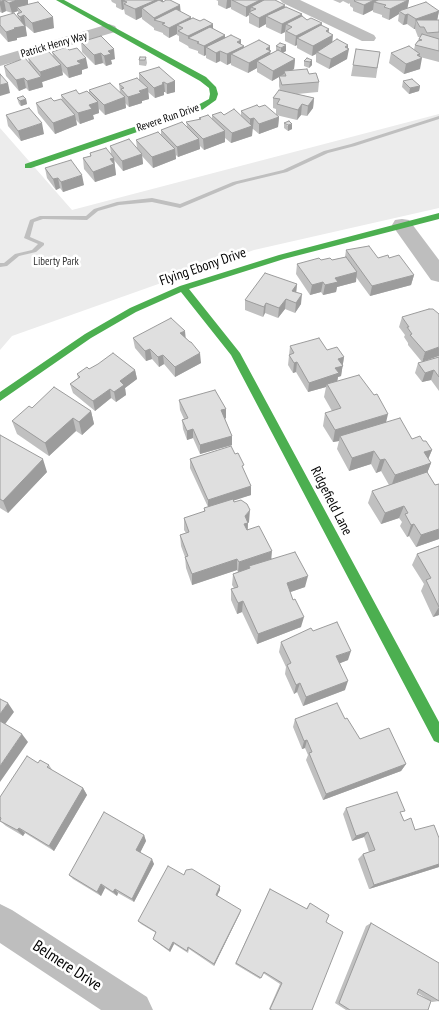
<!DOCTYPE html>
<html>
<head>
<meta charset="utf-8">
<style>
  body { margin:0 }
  canvas { display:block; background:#fff }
</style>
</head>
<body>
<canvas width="439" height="1010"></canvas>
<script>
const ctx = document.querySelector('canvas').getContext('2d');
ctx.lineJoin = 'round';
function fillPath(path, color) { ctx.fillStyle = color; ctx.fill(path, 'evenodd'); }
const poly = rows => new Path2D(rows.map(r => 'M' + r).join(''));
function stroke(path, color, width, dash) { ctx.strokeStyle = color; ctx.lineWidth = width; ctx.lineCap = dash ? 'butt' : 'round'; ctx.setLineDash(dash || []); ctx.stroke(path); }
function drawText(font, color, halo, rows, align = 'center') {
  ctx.font = font + ' "PT Sans Narrow",sans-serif'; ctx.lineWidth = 5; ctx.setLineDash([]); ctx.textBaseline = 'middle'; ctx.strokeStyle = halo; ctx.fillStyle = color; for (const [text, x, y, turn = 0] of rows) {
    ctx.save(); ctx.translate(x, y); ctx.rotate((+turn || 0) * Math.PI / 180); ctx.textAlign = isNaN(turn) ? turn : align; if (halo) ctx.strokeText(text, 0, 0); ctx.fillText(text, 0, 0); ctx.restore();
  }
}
const green = poly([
  [439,114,439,208,254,250,12,336,0,350,0,128,72,210]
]);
const stream = poly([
  [439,116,439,119,355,146,328,153,287,172,237,184,180,208,152,202,119,205,98,211,87,220,43,219,34,222,30,237,44,243,44,245,36,252,19,256,7,266,0,267,0,263,4,263,15,254,32,250,38,244,24,238,30,220,40,216,86,216,94,209,117,202,152,198,180,204,233,182,283,170,324,151,351,144,439,116]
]);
const street = poly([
  [280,0,300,0,374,35,376,38,374,41,362,41,283,3,280,0],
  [109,24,115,26,117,29,115,32,0,66,0,56,109,24],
  [402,219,409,220,439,260,439,282,431,280,392,225,395,220,402,219],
  [0,904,12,910,147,997,153,1010,101,1010,0,943,0,904]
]);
const fast = poly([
  [56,0,64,0,206,77,216,87,218,94,216,100,202,110,31,168,25,168,25,164,196,106,209,99,210,94,209,88,200,81,56,0],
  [439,213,439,219,284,259,189,289,240,353,439,722,439,743,434,741,231,355,181,292,136,312,91,338,0,401,0,392,85,334,130,308,180,286,279,255,439,213]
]);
const wall = poly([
  [0,0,28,2,28,4,54,28,34,33,26,26,25,26,27,36,17,38,17,40,8,42,0,33,0,17,18,18,17,14,18,13,18,11,12,13,6,11,2,13,0,12],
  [111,0,163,0,163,1,180,5,180,12,191,19,213,24,213,29,225,35,225,37,241,40,241,44,244,48,270,51,271,54,276,51,276,46,286,51,282,53,295,59,294,69,292,70,309,74,319,82,318,92,297,94,314,98,313,108,307,116,301,115,297,120,276,115,279,117,278,127,259,134,253,129,252,129,252,136,231,143,225,138,225,142,204,150,200,146,200,149,178,157,176,155,176,159,153,168,142,156,143,164,123,171,114,160,116,175,95,182,84,169,83,158,90,156,90,153,111,154,110,146,137,148,136,140,161,135,161,130,187,126,186,122,199,120,199,118,212,119,212,115,224,115,241,116,241,111,259,107,276,115,276,109,273,108,273,98,280,90,279,86,279,77,272,81,257,72,257,68,248,73,231,65,231,63,227,65,220,61,216,63,206,58,206,55,204,56,198,53,198,51,189,48,188,46,179,41,179,36,177,35,177,34,169,38,163,34,163,33,154,30,154,28,142,19,142,17,136,20,125,14,124,9,122,10,116,7,116,4,112,2],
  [216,0,275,0,285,7,302,14,302,16,307,20,329,29,328,32,332,43,348,45,347,59,329,69,316,62,316,54,312,56,297,48,297,45,295,46,285,41,285,32,281,34,266,27,266,24,259,28,249,23,249,15,246,17,231,9,231,7,226,9,218,5,218,1],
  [333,0,409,0,407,9,439,11,437,20,439,20,439,62,420,57,420,69,404,74,389,63,391,53,414,50,415,45,420,37,418,37,415,29,414,29,407,24,403,25,398,21,399,14,389,20,382,17,382,15,373,12,373,10,363,15,353,11,353,8,350,6,350,3,349,4,343,1,340,3],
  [81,42,115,59,111,60,112,64,106,66,103,63,95,65,82,52],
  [52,52,88,68,82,70,82,74,69,78,62,71,63,75,42,82,43,87,29,91,26,88,19,91,6,76,4,66,29,62,28,58,53,56],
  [380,52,376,78,351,76,353,65],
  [146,57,147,63,146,66,139,65,139,60],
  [312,60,312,65,309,68,304,66,304,61],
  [139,73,175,81,175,92,167,94,165,92,164,92,164,95,155,98,148,92,149,99,142,101,142,103,129,107,125,103,126,108,105,115,99,109,99,113,93,115,94,119,80,124,76,120,77,125,55,134,38,113,36,103,62,100,61,95,89,93,89,90,120,92,119,84,139,80],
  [403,81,420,86,419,91,409,94,402,87],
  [17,98,26,99,27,104,21,106,19,104],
  [6,115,44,134,21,141,8,126],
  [284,123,292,129,288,131,284,128],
  [45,168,84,185,63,192,60,188,56,190,47,178],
  [346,250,378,258,389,258,414,275,411,285,370,296,356,277,356,282,337,287,336,292,323,295,321,292,310,295,296,274,297,264,321,260,332,260,345,257],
  [297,284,296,292,301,304,295,313,285,309,278,318,265,313,263,317,245,310,245,300],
  [439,314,422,362,408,345,408,343,404,337,405,335,399,327,402,317],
  [133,338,186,338,201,363,175,377,164,364,159,367,152,359,146,361,135,348],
  [290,346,327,350,344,357,341,376,338,377,337,381,386,422,412,439,423,441,432,450,428,459,431,463,427,473,435,485,439,484,439,539,416,547,409,536,407,537,400,526,402,522,399,518,381,524,368,503,372,491,389,485,381,471,376,473,371,464,349,471,337,449,339,441,333,442,323,426,325,413,332,411,324,397,326,387,308,392,296,372,293,373,288,365],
  [439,357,439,391,431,380,422,382,415,373,418,363],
  [89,369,135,370,137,379,125,388,126,395,116,402,111,398,95,411,73,393,70,384,78,378,77,374],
  [179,400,226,409,226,418,225,419,232,436,232,445,200,454,193,438,187,440,183,429,182,420,184,419,180,410],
  [91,411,94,424,82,435,76,431,49,456,17,434,12,421],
  [0,435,47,472,8,513,0,508],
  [190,459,244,471,251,495,233,500,249,522,248,523,248,530,272,559,305,587,290,592,301,627,257,644,242,612,237,614,231,600,231,589,234,588,232,585,233,574,238,572,237,570,192,585,186,568,185,557,181,546,180,535,186,533,184,530,184,518,204,512,204,508,208,507,190,468],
  [439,546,439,615,433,617,421,591,424,584,412,565,417,554],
  [313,631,348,660,340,663,345,690,303,706,297,692,294,694,285,674,286,667,279,652,281,642],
  [295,719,345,719,360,739,406,764,401,771,323,800,306,760,308,755,305,748,302,749,293,727],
  [38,763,49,765,53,771,83,788,87,795,54,851,25,833,23,836,6,826,0,821,0,797],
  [346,808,401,814,404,821,415,830,439,838,439,867,369,889,358,859,363,854,369,852,364,837,352,841,343,814],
  [144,835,146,841,140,852,154,864,134,902,118,893,117,896,105,888,101,896,73,879,69,875],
  [184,875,220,886,220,890,217,895,240,913,214,966,189,949,188,953,174,944,170,952,155,941,153,939,156,933,141,924,138,921],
  [270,889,306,909,310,903,326,922,312,1010,270,1010,269,1009,280,984,263,973,260,979,235,964],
  [371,923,439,1001,432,1002,418,993,417,994,428,1010,346,1010,335,1003,366,926]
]);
const shadedWall = poly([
  [0,0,4,0,6,11,2,13,0,5],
  [17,0,28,0,28,6,17,7,18,11,12,13,9,3],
  [121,0,144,0,127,2,123,1,124,9,122,10],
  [156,0,163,0,163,7,142,8,142,17,136,20,135,9],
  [227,0,231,0,231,7,226,9],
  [260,0,265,0,251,7,250,13,249,12,249,15,246,17,246,7],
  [374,0,385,0,374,2,373,10,363,15,364,5],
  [408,0,409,0,407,10,399,11,399,14,389,20,390,9],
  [180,5,181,15,154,20,154,18],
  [285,5,284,15,266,16,266,24,259,28,259,18],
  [439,11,437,21,416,20,415,29,414,29,416,19],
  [302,14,301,24,292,27,286,24,285,32,281,34,282,24],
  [408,14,407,24,403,25,405,15],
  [24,15,27,36,17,38,17,40,8,42,6,32,14,28,22,26,20,17],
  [53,17,54,28,34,33,32,23],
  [191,17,191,27,183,28,177,25,177,34,169,38,169,28],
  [322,23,321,33,297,38,297,45,295,46,296,36],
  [213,24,213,34,188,38,188,46,188,36],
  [329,29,328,37,333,35,332,45,317,52,316,54,312,56,313,46,326,31],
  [225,35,225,45,206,47,206,55,204,56,204,46],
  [241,40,241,47,244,46,243,56,231,54,231,63,227,65,227,54,237,42],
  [286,45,286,51,281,54,281,48],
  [348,45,348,49,349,49,347,59,329,69,331,59],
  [270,46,270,61,257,61,257,68,248,73,249,63,266,49],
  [114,49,115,59,111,60,112,64,106,66,104,56,108,51],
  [220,51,220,61,216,63,216,53],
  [101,53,103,63,95,65,94,55],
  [420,54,418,60,422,58,420,69,404,74,406,64,417,55],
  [86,58,88,68,82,70,82,74,69,78,67,68,77,61],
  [295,59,294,69,285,74,284,71,284,74,272,81,273,71],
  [312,60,312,65,309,68,310,62],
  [61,65,63,75,42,82,43,87,29,91,27,81,41,77,40,72],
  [24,78,26,88,19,91,16,80],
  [175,81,175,92,167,94,167,84],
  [164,82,165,92,164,92,164,95,155,98,154,88],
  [8,83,10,93,0,96,0,85],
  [420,86,419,91,409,94,410,88],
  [148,88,149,99,142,101,142,103,129,107,128,97,139,91],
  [125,97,126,108,105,115,104,105],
  [314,98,313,108,307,116,308,106],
  [26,99,27,104,21,106,20,101],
  [98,102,99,113,93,115,94,119,80,124,78,113,89,105],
  [302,104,301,115,297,120,298,110],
  [75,115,77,125,55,134,53,123],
  [279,117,278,127,259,134,259,124],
  [254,118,252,136,231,143,232,133,250,126,250,119],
  [42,123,44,134,21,141,18,131],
  [292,124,292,129,288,131,288,125],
  [225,131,225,142,204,150,203,139],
  [199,139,200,149,178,157,177,147],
  [175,149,176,159,153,168,152,157],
  [142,154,143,164,123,171,122,161],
  [114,158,116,175,95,182,93,172,110,159],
  [82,175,84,185,63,192,61,182],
  [58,178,60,188,56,190,53,179],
  [357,272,356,282,337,287,336,292,323,295,325,285,335,278],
  [414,275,411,285,370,296,372,286],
  [323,282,321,292,310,295,312,285],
  [297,284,296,294,292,291],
  [302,294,301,304,295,313,296,303],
  [286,299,285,309,278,318,279,308],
  [266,303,265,313,263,317,264,307],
  [185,331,186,341,180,333],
  [439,347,439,356,422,362,425,352],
  [150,349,152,359,146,361,145,351],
  [200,353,201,363,175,377,175,367],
  [163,355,164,364,159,367,158,357],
  [344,357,341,376,338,377,337,383,327,384,326,387,308,392,309,383,338,359],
  [297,362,296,372,293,373,294,363],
  [135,370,137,379,125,388,126,395,116,402,114,392,120,381],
  [434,370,431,380,422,382,425,373],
  [110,389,111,398,95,411,93,401],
  [226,409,226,418,221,420,221,410],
  [91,411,94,424,82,435,79,422],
  [388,414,385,427,340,436,339,441,333,442,335,430],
  [73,418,76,431,49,456,45,443],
  [193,429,193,438,187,440,187,431],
  [232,436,232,445,200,454,200,445],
  [432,450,427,462,424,452],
  [374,451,371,464,349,471,352,458],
  [43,459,47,472,8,513,3,501],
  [385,459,381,471,376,473,380,460],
  [431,463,426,476,391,487,395,475],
  [251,486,251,495,208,509,208,500],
  [404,506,399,518,381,524,385,513],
  [250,510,249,522,248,523,247,534,244,535,245,516],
  [414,524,409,536,407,537,411,525],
  [439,529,439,539,416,547,421,535],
  [272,551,271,562,249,566,249,569,238,573,239,562],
  [237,559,237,570,192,585,192,574],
  [308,576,305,587,285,594,287,583],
  [243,601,242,612,237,614,238,603],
  [439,607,439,615,433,617],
  [304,617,301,627,257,644,258,634],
  [351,651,348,660,333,666,336,656],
  [348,681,345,690,303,706,306,697],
  [300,683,297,692,294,694,296,685],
  [8,703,14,712,3,727,0,723,0,714],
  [22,734,28,742,0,782,0,766],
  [307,740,305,748,302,749,304,741],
  [406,764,401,771,323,800,326,794],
  [83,788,87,795,54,851,49,846],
  [19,828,25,833,23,836,17,830],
  [368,832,364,837,352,841,356,836],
  [144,835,146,841,139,855,136,850],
  [152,859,154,864,134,902,132,899],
  [439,864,439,867,369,889,374,885],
  [101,884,105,888,101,896,97,892],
  [220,886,220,890,216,898,216,895],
  [115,889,118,893,117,896,113,892],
  [241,910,240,913,214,966,214,964],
  [173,942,174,944,170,952,169,950]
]);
const building = poly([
  [0,0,17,0,9,3,4,0,0,2,0,0],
  [125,0,156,0,135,9,124,4,127,2,123,1,125,0],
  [159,0,163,2,166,0,170,0,180,5,154,18,142,8,159,0],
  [232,0,260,0,246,7,232,0],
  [264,0,275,0,285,5,259,18,249,12,256,9,251,7,264,0],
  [355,0,374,0,364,5,354,1,355,0],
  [378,0,408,0,390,9,384,7,386,5,374,2,378,0],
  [38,2,53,17,32,23,24,15,20,17,17,14,22,12,17,7,38,2],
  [426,2,439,11,416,19,408,14,405,15,399,11,426,2],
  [286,7,302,14,282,24,266,16,286,7],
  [176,9,191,17,169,28,162,24,165,23,154,20,176,9],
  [14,13,25,26,14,28,15,29,6,32,0,25,0,17,14,13],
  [302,16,307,20,311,18,322,23,296,36,286,31,292,27,286,24,302,16],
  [193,18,200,21,204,19,213,24,188,36,178,31,183,28,177,25,193,18],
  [416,20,439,20,439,32,427,33,424,27,420,27,416,20],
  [321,25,329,29,326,31,333,35,313,46,297,38,321,25],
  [210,27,225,35,204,46,197,43,199,42,188,38,210,27],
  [422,34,439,39,439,51,415,45,418,41,422,40,419,39,422,34],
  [231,35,241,40,237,42,244,46,227,54,220,51,216,53,206,47,231,35],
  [101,36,114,49,108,51,111,54,104,56,101,53,94,55,81,42,101,36],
  [337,39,348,45,345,47,349,49,331,59,317,52,337,39],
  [259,40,270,46,266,49,271,51,249,63,231,54,259,40],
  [280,43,286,45,281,48,276,46,280,43],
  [409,46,420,54,417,55,422,58,406,64,391,53,409,46],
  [66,47,69,50,77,48,86,58,77,61,81,64,67,68,52,52,66,47],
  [356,49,380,52,377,68,353,65,356,49],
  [278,50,295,59,273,71,257,61,278,50],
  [48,51,61,65,40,72,28,58,48,51],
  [140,57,146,57,145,60,139,60,140,57],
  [25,58,41,77,27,81,24,78,16,80,4,66,25,58],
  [307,58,312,60,310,62,304,61,307,58],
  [159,67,175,81,167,84,164,82,162,83,164,84,154,88,139,73,159,67],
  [307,69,309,74,316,73,319,82,282,85,279,76,286,76,284,71,307,69],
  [0,74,8,83,0,85,0,74],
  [137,78,148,88,139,91,141,93,128,97,121,89,124,88,119,84,137,78],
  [412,79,420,86,410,88,403,81,412,79],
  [110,83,125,97,104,105,89,90,110,83],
  [76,90,79,94,87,91,98,102,89,105,92,109,78,113,61,95,76,90],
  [279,90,314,98,308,106,302,104,298,110,277,104,280,99,273,98,279,90],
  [23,96,26,99,20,101,17,98,23,96],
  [51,98,54,101,61,99,75,115,53,123,36,103,51,98],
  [257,105,259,107,265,105,279,117,259,124,254,118,250,119,241,111,257,105],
  [29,108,42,123,18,131,6,115,29,108],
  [234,109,252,126,232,133,212,115,221,112,224,115,234,109],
  [208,115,225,131,203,139,186,122,201,119,199,118,208,115],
  [289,121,292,124,288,125,284,123,289,121],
  [182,122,199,139,177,147,161,130,182,122],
  [158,132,175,149,152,157,136,140,158,132],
  [129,139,142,154,122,161,110,146,129,139],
  [106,148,114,158,110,159,114,164,93,172,83,158,91,156,90,153,106,148],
  [71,160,82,175,61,182,58,178,53,179,45,168,71,160],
  [369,246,378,258,388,255,389,258,399,255,414,275,372,286,346,250,369,246],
  [346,257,357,272,335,278,338,282,325,285,323,282,312,285,297,264,319,258,321,260,330,258,332,260,346,257],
  [265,273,297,284,292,291,302,294,296,303,286,299,279,308,266,303,264,307,245,300,265,273],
  [429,309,433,309,439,314,439,347,425,352,410,335,412,334,407,327,409,327,402,317,429,309],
  [171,318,185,331,180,333,190,342,191,342,200,353,175,367,163,355,158,357,150,349,145,351,133,338,171,318],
  [319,338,327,350,337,347,344,357,338,359,343,366,335,368,339,373,309,383,297,362,294,363,289,355,294,353,290,346,319,338],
  [113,353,135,370,120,381,124,385,114,392,110,389,93,401,70,384,80,377,77,374,87,367,89,369,98,364,113,353],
  [439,357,439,377,434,370,425,373,418,363,439,357],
  [359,375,374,395,377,394,388,414,335,430,325,413,341,408,327,384,359,375],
  [54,387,91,411,79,422,73,418,45,443,12,421,29,406,32,408,54,387],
  [215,390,226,409,221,410,232,436,200,445,193,429,187,431,182,420,188,418,179,400,215,390],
  [400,418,412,439,420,436,423,441,426,441,432,450,424,452,431,463,395,475,385,459,380,460,374,451,352,458,340,436,400,418],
  [0,435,43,459,3,501,0,499,0,435],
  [231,446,235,454,238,453,244,465,242,466,251,486,208,500,190,459,231,446],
  [427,472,435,485,439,484,439,529,421,535,414,524,411,525,405,514,408,513,404,506,385,513,372,491,427,472],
  [233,499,234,502,241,500,247,504,250,510,245,516,248,523,244,524,247,530,259,526,272,551,239,562,237,559,192,574,185,557,188,556,180,535,189,532,184,518,205,511,204,508,233,499],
  [439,546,439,607,426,580,431,578,417,554,439,546],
  [295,552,308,576,287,583,293,600,295,599,304,617,258,634,243,601,238,603,231,589,238,587,233,574,250,568,249,566,295,552],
  [337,622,351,651,336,656,348,681,306,697,300,683,296,685,287,665,291,663,281,642,311,628,313,631,337,622],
  [0,699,8,703,0,714,0,699],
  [337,703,345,719,347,718,360,739,389,728,406,764,326,794,309,753,312,752,307,740,304,741,295,719,337,703],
  [0,721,22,734,0,766,0,721],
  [27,756,38,763,40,760,49,765,47,767,83,788,49,846,19,828,17,830,0,821,1,818,0,817,0,797,27,756],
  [397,792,405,811,400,812,404,821,411,818,415,830,434,825,439,838,439,864,374,885,363,854,375,850,368,832,356,836,346,808,397,792],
  [104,812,144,835,136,850,152,859,132,899,115,889,113,892,101,884,97,892,69,875,104,812],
  [168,866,184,875,186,870,192,869,220,886,216,895,241,910,214,964,188,947,187,951,173,942,169,950,153,939,156,932,138,921,168,866],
  [270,889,307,909,310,903,329,915,326,922,343,932,312,1010,272,1010,270,1009,282,983,264,972,261,978,236,963,270,889],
  [371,923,439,963,439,1001,419,989,417,994,431,1001,428,1010,350,1010,339,1003,371,923]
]);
const farStreetnames = [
  ["Patrick Henry Way",54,45,-16],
  ["Revere Run Drive",168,118,-19]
];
const farParknames = [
  ["Liberty Park",56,262]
];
const streetNames = [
  ["Flying Ebony Drive",203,267,-19],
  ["Ridgefield Lane",331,501,63]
];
const nearStreetnames = [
  ["Belmere Drive",67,966,33]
];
fillPath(green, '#ececec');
fillPath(stream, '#bfbfbf');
fillPath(street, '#bebebe');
fillPath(fast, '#4caf50');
fillPath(wall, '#c0c0c0');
fillPath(shadedWall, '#9c9c9c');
fillPath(building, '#dfdfdf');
stroke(building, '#9c9c9c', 1);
drawText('11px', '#000', '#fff', farStreetnames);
drawText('11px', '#333', '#fff', farParknames);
drawText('14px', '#000', '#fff', streetNames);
drawText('16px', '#000', '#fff', nearStreetnames);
</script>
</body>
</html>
